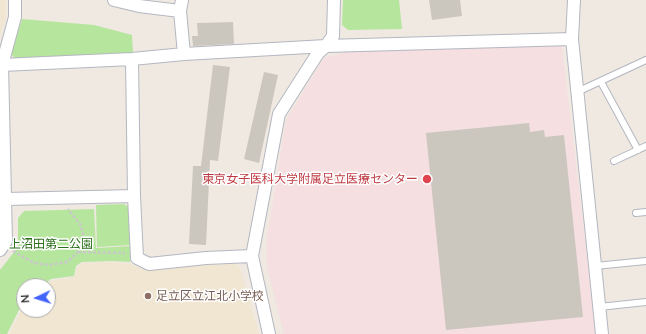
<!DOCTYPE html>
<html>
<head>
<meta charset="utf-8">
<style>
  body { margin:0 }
  #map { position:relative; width:646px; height:334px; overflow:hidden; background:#efe9e1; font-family:Lato,sans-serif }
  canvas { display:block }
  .north { position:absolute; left:16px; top:278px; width:40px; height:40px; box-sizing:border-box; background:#fff; border:1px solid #ababab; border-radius:50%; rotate:266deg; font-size:11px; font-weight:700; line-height:16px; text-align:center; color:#2e2e2e }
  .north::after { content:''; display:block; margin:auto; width:14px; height:18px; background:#4264fb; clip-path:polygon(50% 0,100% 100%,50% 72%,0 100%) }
</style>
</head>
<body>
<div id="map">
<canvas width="646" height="334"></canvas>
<div class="north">N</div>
</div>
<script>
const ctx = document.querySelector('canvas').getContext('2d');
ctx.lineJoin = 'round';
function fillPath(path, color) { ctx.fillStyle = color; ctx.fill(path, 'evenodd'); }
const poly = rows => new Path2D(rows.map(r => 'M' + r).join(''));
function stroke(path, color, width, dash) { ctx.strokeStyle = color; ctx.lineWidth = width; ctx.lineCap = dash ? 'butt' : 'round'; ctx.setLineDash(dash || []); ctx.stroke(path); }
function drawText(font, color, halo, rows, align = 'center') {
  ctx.font = font + ' Lato,"Noto Sans JP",sans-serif'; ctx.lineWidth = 3; ctx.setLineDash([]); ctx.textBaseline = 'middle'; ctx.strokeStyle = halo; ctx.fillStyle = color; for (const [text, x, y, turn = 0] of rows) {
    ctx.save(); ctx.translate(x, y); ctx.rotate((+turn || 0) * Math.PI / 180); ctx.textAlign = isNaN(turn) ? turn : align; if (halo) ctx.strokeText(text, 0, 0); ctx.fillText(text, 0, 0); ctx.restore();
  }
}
const education = poly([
  [0,0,6,0,6,16,0,37],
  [112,262,130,264,148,271,198,265,235,264,240,268,259,334,9,334,24,305,24,310,48,310,48,286,45,286,51,281,74,277,78,267,83,263]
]);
const medical = poly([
  [562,46,596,334,284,334,267,266,267,238,286,120,324,58,351,51]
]);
const green = poly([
  [343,0,399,0,402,29,348,30,342,25],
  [22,19,94,25,132,35,133,53,16,59,11,54],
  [124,204,129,207,130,245,97,247,96,205],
  [94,209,96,248,131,246,130,262,113,261,82,262,76,266,74,276,51,279,42,286,24,286,24,300,7,334,0,334,0,270,18,247,18,218,24,211]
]);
const building = poly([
  [429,0,460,0,462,16,432,20],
  [233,22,234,44,193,46,192,36,198,36,197,23],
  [213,65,230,67,218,161,210,160,206,245,189,244,193,166,201,166],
  [264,72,278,75,259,163,244,159],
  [529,123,530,132,544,130,545,137,564,135,583,317,446,330,426,133]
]);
const path = poly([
  [13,251,34,263,49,265,67,262,78,252,83,240,83,233,80,224,68,209],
  [78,252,125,253]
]);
const lane = poly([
  [601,82,638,150],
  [577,92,646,60],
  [614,161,646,146],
  [636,213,646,212],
  [595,266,646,261],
  [599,307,646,302]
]);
const street = poly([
  [114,0,139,6,180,11],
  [182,0,180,11,184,54],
  [574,0,572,39,602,334],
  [132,59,134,196,137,258,149,264,206,258,252,256],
  [2,65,132,59,184,54,326,46,572,39],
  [6,199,134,196],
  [0,250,6,241,2,65,15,17,15,0],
  [269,334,252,256,279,114,318,53,326,46,333,36,334,0]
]);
const markers = [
  [427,179,5,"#e0444e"],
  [148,296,4,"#8d6e63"]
];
const healthNames = [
  ["東京女子医科大学附属足立医療センター",418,179]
];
const parkNames = [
  ["上沼田第二公園",51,244]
];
const educationNames = [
  ["足立区立江北小学校",156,296]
];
fillPath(education, '#f0e6d1');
fillPath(medical, '#f5dfe0');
fillPath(green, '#b6e59e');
fillPath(building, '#cbc7bf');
stroke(lane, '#b4b7c1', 8);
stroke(street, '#b4b7c1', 14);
stroke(path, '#c9c9c9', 2.5, [3, 2]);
stroke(lane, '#fff', 6);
stroke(street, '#fff', 12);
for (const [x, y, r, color] of markers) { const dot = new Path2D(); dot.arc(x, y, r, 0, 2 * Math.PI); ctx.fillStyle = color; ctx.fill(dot); stroke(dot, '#fff', 1.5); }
drawText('12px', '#be3a42', '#fff', healthNames, 'right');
drawText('12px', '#2c6e1b', '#fff', parkNames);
drawText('12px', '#785e54', '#fff', educationNames, 'left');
</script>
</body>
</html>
